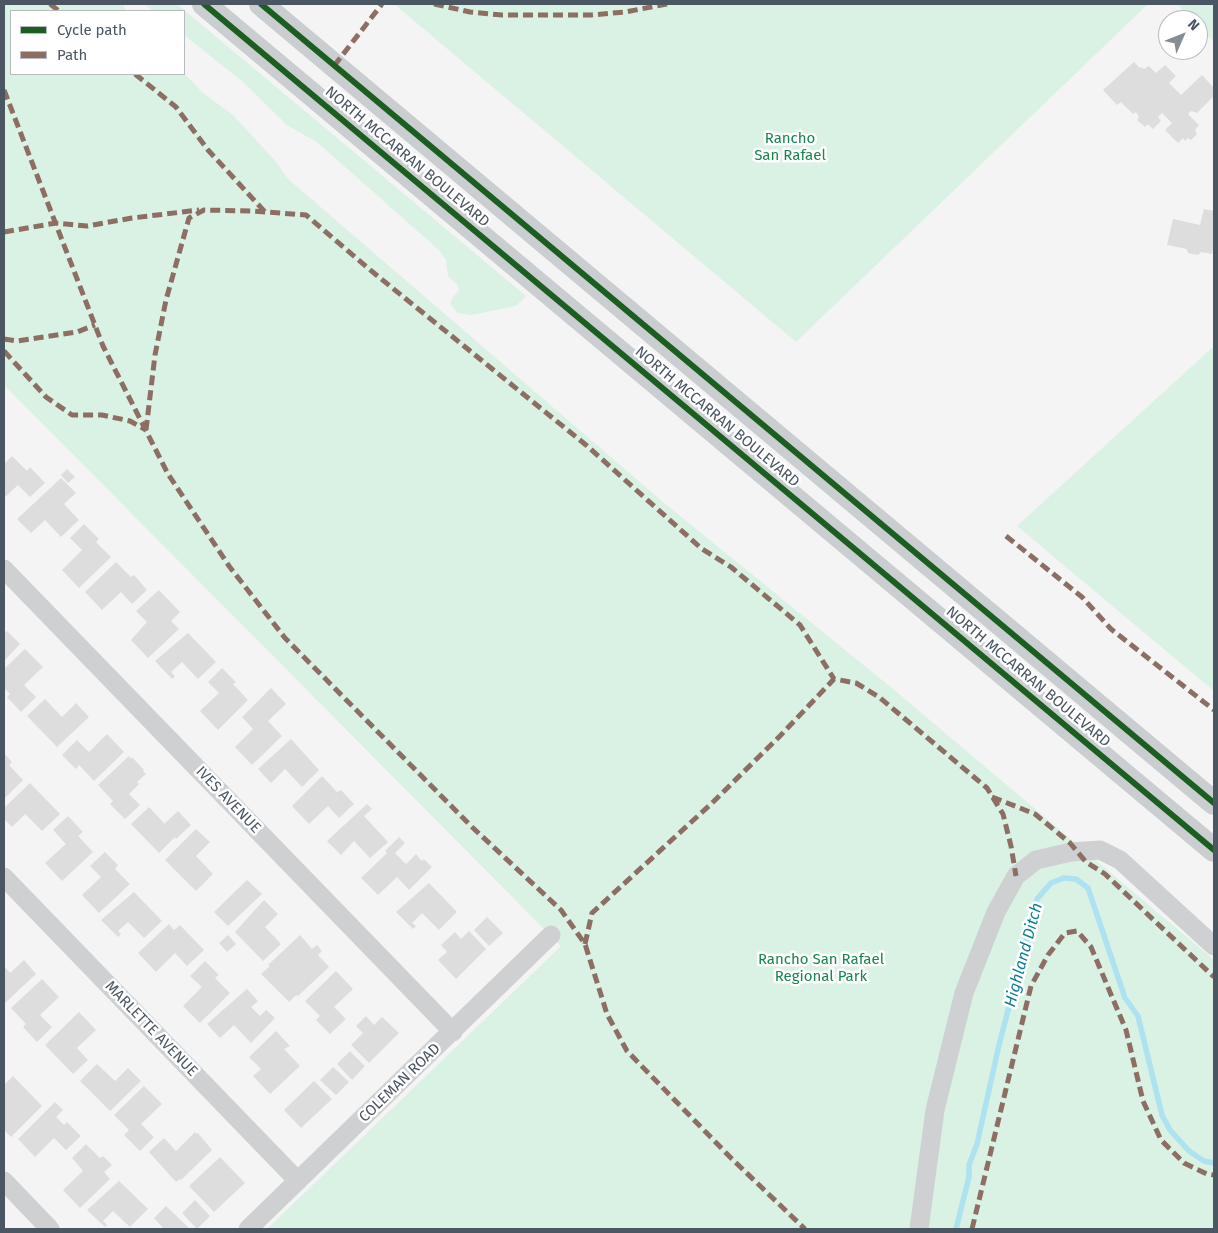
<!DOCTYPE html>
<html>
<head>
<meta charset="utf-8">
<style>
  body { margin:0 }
  #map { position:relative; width:1218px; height:1233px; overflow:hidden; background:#f4f4f4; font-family:"Fira Sans",sans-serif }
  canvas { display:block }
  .frame { position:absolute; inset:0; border:5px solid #4a5661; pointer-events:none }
  .legend { position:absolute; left:10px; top:10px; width:175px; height:65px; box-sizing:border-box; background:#fff; border:1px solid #b7bbc0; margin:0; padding:6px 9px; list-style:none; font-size:15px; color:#4a5661 }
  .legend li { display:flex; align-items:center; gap:10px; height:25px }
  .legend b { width:25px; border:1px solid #b7bbc0 }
  .north { position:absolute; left:1158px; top:10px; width:50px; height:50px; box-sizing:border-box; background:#fff; border:1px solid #b7bbc0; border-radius:50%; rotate:46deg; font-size:14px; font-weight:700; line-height:20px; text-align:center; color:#4a5661 }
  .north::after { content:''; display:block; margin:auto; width:18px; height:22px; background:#868d94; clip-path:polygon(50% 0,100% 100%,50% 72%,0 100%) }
</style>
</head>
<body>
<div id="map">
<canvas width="1218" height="1233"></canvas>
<div class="frame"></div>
<ul class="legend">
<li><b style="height:6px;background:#1b5e20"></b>Cycle path</li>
<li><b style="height:6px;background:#8d6e63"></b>Path</li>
</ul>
<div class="north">N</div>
</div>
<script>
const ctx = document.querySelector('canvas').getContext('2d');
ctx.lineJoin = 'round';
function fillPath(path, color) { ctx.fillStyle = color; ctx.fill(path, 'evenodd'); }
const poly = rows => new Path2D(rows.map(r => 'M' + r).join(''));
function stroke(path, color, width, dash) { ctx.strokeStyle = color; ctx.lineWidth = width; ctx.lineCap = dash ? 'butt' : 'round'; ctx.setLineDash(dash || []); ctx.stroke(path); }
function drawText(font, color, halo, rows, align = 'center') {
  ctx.font = font + ' "Fira Sans",sans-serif'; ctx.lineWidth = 5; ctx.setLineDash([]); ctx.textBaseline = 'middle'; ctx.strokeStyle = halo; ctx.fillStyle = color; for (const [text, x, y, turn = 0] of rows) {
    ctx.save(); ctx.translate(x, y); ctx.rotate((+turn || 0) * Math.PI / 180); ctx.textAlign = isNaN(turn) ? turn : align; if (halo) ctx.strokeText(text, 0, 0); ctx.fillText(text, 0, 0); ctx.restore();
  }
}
const green = poly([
  [4,4,124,4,125,11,11,11,11,74,184,73,203,93,233,115,278,164,287,178,663,502,893,689,1214,960,1214,1229,267,1229,561,946,4,385],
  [144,4,177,4,526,296,516,306,471,315,458,313,450,304,453,297,459,290,457,284,448,276,446,260,440,251,318,143,287,125,243,82,184,35,184,11,153,11],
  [394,4,1148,4,796,342],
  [1177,4,1214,4,1214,42,1198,25,1198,20,1193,20],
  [1214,346,1214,691,1017,526]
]);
const stream = poly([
  [956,1229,969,1177,969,1165,977,1144,999,1045,1037,899,1051,883,1064,878,1076,879,1088,888,1125,998,1138,1016,1162,1115,1170,1130,1189,1151,1204,1161,1214,1163]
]);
const building = poly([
  [1134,62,1140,68,1141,67,1144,69,1149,66,1156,73,1165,65,1176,76,1169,83,1181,95,1202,75,1214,88,1214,96,1197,113,1191,111,1188,114,1199,125,1195,130,1197,134,1191,140,1188,138,1185,141,1183,138,1178,143,1165,130,1172,123,1162,113,1158,117,1161,121,1153,129,1148,124,1145,127,1137,120,1139,117,1136,112,1133,114,1121,102,1117,105,1103,90],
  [1204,209,1214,211,1214,244,1212,254,1201,252,1198,255,1188,253,1187,249,1167,245,1173,219,1200,225],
  [12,456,27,471,30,467,45,483,30,497,18,485,4,498,4,464],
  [67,469,75,477,68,483,61,475],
  [61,478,76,493,64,504,79,520,61,537,45,520,31,533,17,519],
  [84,524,99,539,96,542,111,557,79,588,62,570,82,550,70,538],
  [116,562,131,577,134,575,147,590,132,604,121,592,102,610,85,592],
  [159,590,180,612,171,621,179,629,148,658,131,640,147,622,136,611],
  [7,631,20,644,4,661,4,634],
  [188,633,216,662,198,679,182,662,171,672,175,676,172,679,155,661],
  [25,649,43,667,24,685,36,697,21,712,7,697,10,694,4,688,4,669],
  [222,668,236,682,233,684,248,700,218,730,200,711,219,693,208,682],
  [271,688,286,704,268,721,282,736,252,765,235,747,253,729,242,717],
  [45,699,62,717,76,703,89,717,57,747,27,716],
  [107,734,124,752,94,781,79,765,76,769,62,755,77,740,89,752],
  [291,739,319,770,302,787,285,769,271,783,258,769],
  [4,753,12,762,9,765,23,780,4,799],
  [129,756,131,759,132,757,144,770,143,771,146,774,137,782,139,784,129,794,140,805,125,819,110,804,113,801,98,785],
  [322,776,337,792,341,790,354,804,339,818,328,806,309,824,292,806],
  [30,783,60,814,42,831,25,814,12,827,4,819,4,808],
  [367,804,372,809,364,816,388,842,370,858,354,841,341,855,327,841],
  [149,807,164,823,163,825,178,811,191,825,176,839,175,837,159,853,131,824],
  [68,816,83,832,78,836,93,852,62,881,45,863,66,844,53,830],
  [196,829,210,842,196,856,213,874,196,891,165,860],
  [399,837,405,843,395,853,406,864,416,854,422,861,424,859,432,867,409,890,397,877,378,895,361,878,387,853,385,851],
  [105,852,118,865,115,869,130,884,99,913,82,895,101,877,90,866],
  [247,880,262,894,228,926,214,912],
  [429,883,457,912,439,930,422,913,412,923,416,926,413,929,396,912],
  [134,892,162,921,144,938,128,922,118,931,121,934,118,937,101,920],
  [264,900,278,914,265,927,281,944,263,961,235,932],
  [487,917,503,933,489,946,474,930],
  [169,924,174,930,180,925,204,950,187,966,175,953,156,972,138,953],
  [469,931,486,949,456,979,438,960,447,952,441,945,455,932,461,939],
  [228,935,236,944,227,952,219,943],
  [300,935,312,949,317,945,322,951,318,955,329,967,298,996,296,995,289,1002,261,974,270,966,268,965],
  [24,960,36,974,5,1003,4,1002,4,966,10,973],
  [205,961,219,975,215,978,230,993,200,1023,183,1006,202,987,190,976],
  [336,971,353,989,334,1007,346,1019,330,1034,316,1020,320,1016,305,1001],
  [42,979,59,997,40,1015,52,1027,37,1042,23,1027,26,1024,11,1008],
  [247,989,258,1001,251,1007,260,1016,266,1010,275,1018,251,1043,234,1025,220,1038,207,1024],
  [79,1012,96,1030,77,1048,88,1060,73,1074,45,1045],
  [366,1016,374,1025,382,1017,399,1033,369,1063,351,1045,363,1033,356,1026],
  [276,1031,290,1046,284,1049,300,1066,270,1094,253,1076,261,1069,249,1057],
  [350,1051,365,1066,352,1080,337,1064],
  [97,1064,115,1081,128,1068,141,1081,110,1111,80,1081],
  [333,1067,349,1082,336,1095,320,1080],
  [13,1076,42,1106,11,1137,4,1130,4,1085],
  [314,1081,332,1099,301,1128,284,1110],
  [144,1086,162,1104,141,1124,154,1137,140,1151,124,1135,129,1130,114,1115],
  [55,1102,63,1110,56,1117,64,1125,67,1122,81,1136,66,1150,54,1138,35,1157,18,1139],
  [195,1132,197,1134,198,1133,212,1150,181,1180,180,1179,176,1182,149,1152,164,1138,176,1151],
  [86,1144,100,1158,103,1156,112,1165,104,1172,110,1179,80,1208,63,1190,83,1171,72,1158],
  [220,1157,245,1183,214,1212,189,1186],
  [119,1181,148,1209,130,1227,113,1211,103,1221,107,1225,105,1227,87,1210],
  [195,1200,210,1216,197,1229,182,1213],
  [166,1206,190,1229,164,1229,154,1218]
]);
const minor = poly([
  [4,569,453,1032],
  [4,877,298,1181],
  [4,1181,50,1229],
  [248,1229,551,935],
  [919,1229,935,1110,964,993,996,912,1016,876,1036,860,1071,852,1100,850,1120,860,1214,946]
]);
const major = poly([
  [204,4,1214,850],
  [261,4,1214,803]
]);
const quiet = poly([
  [50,4,59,11],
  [434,4,470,12,502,15,591,15,625,12,667,4],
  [334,66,382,4],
  [135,74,176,107,208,150,265,212],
  [4,90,103,346,168,474,229,566,285,638,472,827,561,910,585,944,607,1014,627,1051,732,1159,805,1229],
  [4,232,56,223,87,226,132,218,199,210],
  [4,339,17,341,77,332,95,325],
  [4,351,46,397,72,415,102,415,130,421,146,430],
  [146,430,155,355,166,300,189,218,204,210,253,211,306,215,369,269,586,445,702,549,731,567,800,625,834,679],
  [1006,536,1082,597,1111,629,1214,710],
  [992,797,1035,814,1070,843,1086,862,1105,874,1214,977],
  [585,944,592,913,711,804,780,736,834,679,856,683,879,697,987,788,1003,814,1011,846,1016,876],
  [972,1229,1031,986,1048,955,1065,933,1077,931,1091,947,1126,1030,1143,1101,1161,1140,1184,1163,1207,1174,1214,1175]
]);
const cycleway = poly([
  [204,4,1214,850],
  [261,4,1214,803]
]);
const parkNames = [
  ["Rancho",790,139],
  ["San Rafael",790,156],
  ["Rancho San Rafael",821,960],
  ["Regional Park",821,977]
];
const streetNames = [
  ["NORTH MCCARRAN BOULEVARD",407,157,40],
  ["NORTH MCCARRAN BOULEVARD",717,417,40],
  ["NORTH MCCARRAN BOULEVARD",1028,677,40],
  ["IVES AVENUE",228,800,46],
  ["MARLETTE AVENUE",151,1029,46],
  ["COLEMAN ROAD",400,1083,-44]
];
const waterNames = [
  ["Highland Ditch",1024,955,-75]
];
fillPath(green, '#d9f2e3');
stroke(stream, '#aee2f0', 5.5);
fillPath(building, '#ddddde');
stroke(minor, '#ced0d2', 19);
stroke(major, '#caced1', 24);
stroke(quiet, '#8d6e63', 5, [10, 5]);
stroke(cycleway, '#1b5e20', 6);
drawText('15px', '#17864f', '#fff', parkNames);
drawText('15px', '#4a5661', '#fff', streetNames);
drawText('italic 16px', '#0c7c9b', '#fff', waterNames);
</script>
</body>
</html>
